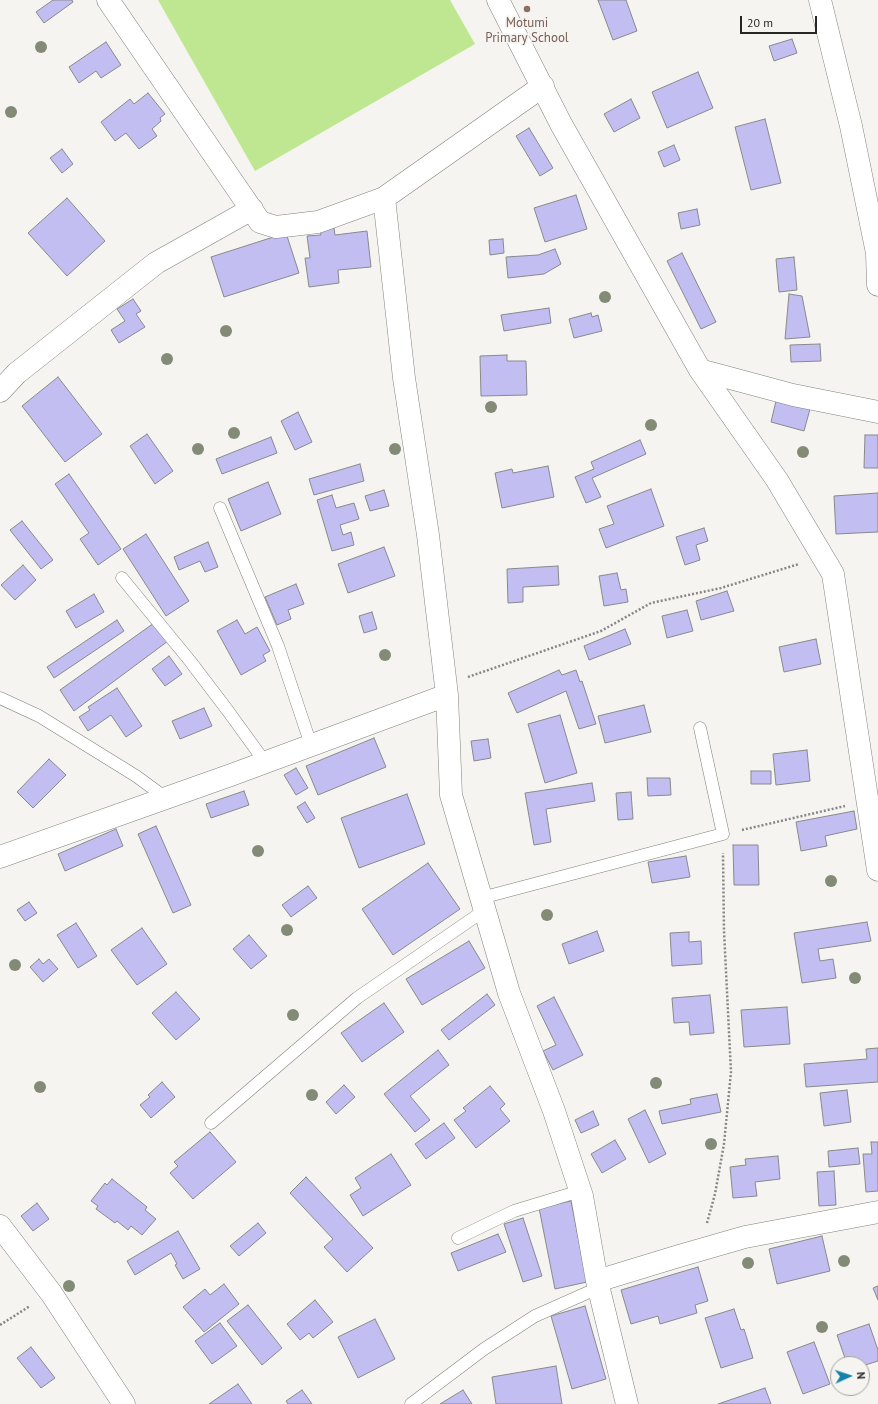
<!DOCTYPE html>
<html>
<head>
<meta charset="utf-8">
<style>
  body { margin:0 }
  #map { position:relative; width:878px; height:1404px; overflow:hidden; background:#f5f4f1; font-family:"PT Sans",sans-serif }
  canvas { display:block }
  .north { position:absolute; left:830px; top:1356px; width:40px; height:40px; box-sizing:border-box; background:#f5f4f1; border:1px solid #a2a29f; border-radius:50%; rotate:87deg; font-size:11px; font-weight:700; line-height:16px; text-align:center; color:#262624 }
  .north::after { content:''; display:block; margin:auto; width:14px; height:18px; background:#1482aa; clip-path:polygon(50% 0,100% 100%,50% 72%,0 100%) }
  .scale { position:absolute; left:740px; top:16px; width:77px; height:18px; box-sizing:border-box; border:2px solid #262624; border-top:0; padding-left:5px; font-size:12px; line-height:14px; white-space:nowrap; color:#262624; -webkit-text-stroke:3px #f5f4f1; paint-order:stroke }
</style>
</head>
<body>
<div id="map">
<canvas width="878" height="1404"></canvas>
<div class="north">N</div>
<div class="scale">20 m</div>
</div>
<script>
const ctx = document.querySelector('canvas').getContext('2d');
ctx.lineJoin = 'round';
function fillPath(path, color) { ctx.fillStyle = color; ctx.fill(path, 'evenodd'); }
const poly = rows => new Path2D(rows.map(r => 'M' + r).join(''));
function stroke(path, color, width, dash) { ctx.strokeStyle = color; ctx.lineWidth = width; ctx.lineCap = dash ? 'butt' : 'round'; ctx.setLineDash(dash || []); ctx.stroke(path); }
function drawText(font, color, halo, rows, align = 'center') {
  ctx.font = font + ' "PT Sans",sans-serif'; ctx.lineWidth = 3.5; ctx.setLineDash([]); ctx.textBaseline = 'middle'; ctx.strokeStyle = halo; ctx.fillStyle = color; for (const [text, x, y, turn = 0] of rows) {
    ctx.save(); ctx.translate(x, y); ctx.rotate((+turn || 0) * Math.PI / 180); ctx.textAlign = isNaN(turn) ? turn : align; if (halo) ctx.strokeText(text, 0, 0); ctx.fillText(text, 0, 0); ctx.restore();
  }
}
const green = poly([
  [158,0,450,0,475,44,255,171]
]);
const building = poly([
  [53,0,72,0,73,2,44,23,36,12,53,0],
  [598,0,626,0,637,31,613,40,598,0],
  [792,39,797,53,774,61,769,46,792,39],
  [106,42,121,65,101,78,96,71,79,83,69,67,106,42],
  [698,72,713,108,667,128,652,92,698,72],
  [148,93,165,114,160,118,161,121,152,129,157,136,139,149,126,133,115,141,101,122,130,99,134,104,148,93],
  [631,99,640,118,614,132,604,114,631,99],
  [765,119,781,183,751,190,735,127,765,119],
  [529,128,553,168,540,176,516,136,529,128],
  [674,145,680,160,664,167,658,152,674,145],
  [62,149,73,164,62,173,50,158,62,149],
  [576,195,587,229,545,242,534,208,576,195],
  [67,198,105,241,67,276,28,233,67,198],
  [697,209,700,225,681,229,678,213,697,209],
  [334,228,335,235,367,231,371,267,338,270,339,283,309,287,305,258,310,258,307,236,321,235,320,230,334,228],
  [286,233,299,273,224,297,211,257,286,233],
  [503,239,504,253,490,255,489,240,503,239],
  [555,249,561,264,544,274,508,278,506,257,538,255,555,249],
  [682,253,716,322,701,329,667,261,682,253],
  [794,257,797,290,779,292,776,259,794,257],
  [789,294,802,296,810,337,785,339,789,294],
  [133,299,141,311,136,314,145,327,119,343,111,330,125,321,117,309,133,299],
  [549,308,551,323,504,331,501,315,549,308],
  [591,313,592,317,598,315,602,331,574,338,569,319,591,313],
  [820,344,821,361,791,362,790,345,820,344],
  [507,355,507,361,526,361,527,395,481,396,480,356,507,355],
  [58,377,102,434,65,462,22,406,58,377],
  [776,401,810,409,804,431,771,422,776,401],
  [298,412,312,442,295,450,281,421,298,412],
  [147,434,173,471,155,484,130,446,147,434],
  [865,435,878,435,878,468,864,468,865,435],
  [271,437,277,453,222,474,216,459,271,437],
  [640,440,646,454,592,478,601,497,586,503,575,477,594,469,591,462,640,440],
  [360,464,364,481,314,495,309,479,360,464],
  [548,466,554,497,502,508,495,473,512,469,513,473,548,466],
  [69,474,121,549,98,565,80,539,89,533,55,484,69,474],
  [268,482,281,514,241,531,228,499,268,482],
  [651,489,664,526,606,548,599,529,614,524,607,506,651,489],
  [384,490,389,506,370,511,365,496,384,490],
  [878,493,878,532,836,534,834,496,878,493],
  [332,495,336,508,354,503,359,519,340,525,343,535,351,532,354,545,332,551,317,500,332,495],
  [22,521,53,560,41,569,10,530,22,521],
  [704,528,708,541,696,545,700,560,685,565,676,537,704,528],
  [146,534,189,601,166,616,123,549,146,534],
  [208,542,218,567,205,572,200,561,179,570,174,557,208,542],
  [384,547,395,576,348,593,338,564,384,547],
  [23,565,36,580,15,600,1,585,23,565],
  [558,566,559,585,523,587,523,602,508,603,507,569,558,566],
  [617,573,621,590,626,589,628,602,604,606,599,576,617,573],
  [296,584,304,604,288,610,291,619,277,625,265,597,296,584],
  [727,591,734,611,701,620,696,601,727,591],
  [94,594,104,612,76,628,66,611,94,594],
  [687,610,693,631,667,638,662,616,687,610],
  [372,612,377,629,364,633,359,616,372,612],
  [117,620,124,631,54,678,47,667,117,620],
  [237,620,245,634,257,627,270,651,263,655,266,661,241,675,217,631,237,620],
  [154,623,168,641,74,711,60,690,154,623],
  [625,629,631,644,589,660,584,646,625,629],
  [816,639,821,664,784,672,779,647,816,639],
  [169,656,182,674,165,686,152,669,169,656],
  [559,670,562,675,576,670,580,682,582,681,596,724,579,729,566,691,517,713,508,693,559,670],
  [117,688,142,726,126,737,111,715,88,731,79,717,90,710,88,707,117,688],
  [644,705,651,732,605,743,598,716,644,705],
  [204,708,212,726,180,739,172,721,204,708],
  [560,715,577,773,545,783,528,724,560,715],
  [374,738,386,767,318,795,306,766,374,738],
  [488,739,491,758,474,761,471,741,488,739],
  [807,750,810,781,776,785,773,754,807,750],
  [49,759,66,775,33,808,17,792,49,759],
  [296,768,308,788,296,795,284,775,296,768],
  [751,771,771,771,771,784,751,784,751,771],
  [647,778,670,778,671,795,648,796,647,778],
  [592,783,595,801,546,809,551,842,534,845,525,793,592,783],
  [244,791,249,805,211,818,206,804,244,791],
  [631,792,633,819,618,820,616,793,631,792],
  [407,794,425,844,359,868,341,818,407,794],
  [305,802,315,818,307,823,297,807,305,802],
  [854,811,857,829,825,836,827,846,801,851,796,822,854,811],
  [156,826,191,905,173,913,138,834,156,826],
  [116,829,123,846,65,871,58,854,116,829],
  [733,845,758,845,759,885,734,885,733,845],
  [686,856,690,877,652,883,648,862,686,856],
  [428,863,460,909,393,955,362,909,428,863],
  [308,886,317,898,291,917,282,905,308,886],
  [29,902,37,913,25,921,17,910,29,902],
  [867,922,871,941,818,949,820,961,833,959,836,978,802,983,794,933,867,922],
  [76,923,97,956,78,968,57,935,76,923],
  [142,928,167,964,137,985,111,950,142,928],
  [597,931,604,951,569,964,562,944,597,931],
  [689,932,689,942,701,941,702,964,672,966,670,933,689,932],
  [249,935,267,956,251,969,233,949,249,935],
  [469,941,485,968,422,1005,406,979,469,941],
  [39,959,43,964,49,959,58,969,43,982,30,967,39,959],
  [176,992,200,1019,176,1040,152,1013,176,992],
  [487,994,495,1005,449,1040,441,1030,487,994],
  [710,995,714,1033,690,1035,689,1022,674,1023,672,998,710,995],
  [554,997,583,1055,553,1070,543,1051,556,1045,537,1006,554,997],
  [384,1003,404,1032,362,1062,341,1033,384,1003],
  [787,1007,790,1044,744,1047,741,1010,787,1007],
  [878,1048,878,1082,806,1087,804,1064,867,1059,866,1049,878,1048],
  [438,1050,449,1065,410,1096,430,1120,415,1132,384,1094,438,1050],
  [162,1082,175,1097,151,1118,140,1105,150,1097,148,1095,162,1082],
  [344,1085,355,1097,336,1114,326,1102,344,1085],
  [490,1086,505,1104,500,1109,510,1121,476,1148,454,1120,466,1111,463,1108,490,1086],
  [847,1090,851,1122,824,1126,820,1093,847,1090],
  [717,1094,721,1112,662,1124,659,1111,691,1104,690,1099,717,1094],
  [645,1110,666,1154,649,1163,628,1119,645,1110],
  [593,1111,599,1125,581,1133,575,1120,593,1111],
  [444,1123,455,1138,426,1159,415,1144,444,1123],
  [210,1132,236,1162,193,1199,170,1173,178,1166,174,1162,210,1132],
  [615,1140,626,1159,602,1173,591,1154,615,1140],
  [871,1142,878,1142,878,1191,866,1192,863,1154,872,1154,871,1142],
  [858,1148,860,1164,829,1167,828,1151,858,1148],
  [391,1154,411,1185,363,1216,350,1195,361,1188,355,1178,391,1154],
  [778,1156,780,1179,755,1182,757,1196,733,1198,730,1167,746,1165,745,1159,778,1156],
  [834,1171,836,1205,819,1206,817,1172,834,1171],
  [306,1177,373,1248,347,1272,324,1247,333,1239,290,1193,306,1177],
  [112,1179,147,1207,145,1210,156,1219,142,1235,131,1226,128,1230,117,1221,115,1223,96,1209,98,1206,91,1201,105,1183,107,1185,112,1179],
  [571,1201,587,1282,555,1289,539,1208,571,1201],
  [37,1203,49,1219,33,1231,21,1216,37,1203],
  [523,1218,542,1276,523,1282,504,1224,523,1218],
  [258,1223,266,1233,239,1256,230,1246,258,1223],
  [178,1231,200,1269,183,1279,175,1265,177,1264,171,1253,135,1275,127,1261,178,1231],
  [498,1234,506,1252,458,1271,451,1253,498,1234],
  [822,1236,830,1271,777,1284,769,1249,822,1236],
  [698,1267,708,1301,695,1305,697,1313,660,1324,658,1316,631,1324,621,1290,698,1267],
  [224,1284,239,1304,204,1332,183,1307,205,1289,210,1295,224,1284],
  [878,1286,878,1300,873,1288,878,1286],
  [315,1300,333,1322,313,1338,309,1333,300,1340,287,1324,315,1300],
  [248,1305,282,1348,262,1365,227,1321,248,1305],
  [585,1306,606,1379,572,1389,551,1316,585,1306],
  [734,1309,741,1330,744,1329,753,1358,721,1368,705,1318,734,1309],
  [375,1319,395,1359,358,1378,338,1337,375,1319],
  [220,1323,237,1346,212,1364,195,1341,220,1323],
  [869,1324,878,1350,878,1361,862,1366,862,1364,847,1364,837,1335,869,1324],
  [814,1342,830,1384,803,1394,787,1352,814,1342],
  [31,1347,55,1378,41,1388,17,1358,31,1347],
  [556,1366,562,1404,496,1404,492,1377,556,1366],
  [238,1384,252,1404,209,1404,238,1384],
  [765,1388,771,1404,718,1404,765,1388],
  [302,1390,312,1404,288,1404,286,1401,302,1390],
  [463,1390,472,1404,440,1404,463,1390]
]);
const path = poly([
  [468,677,601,631,651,603,721,588,799,564],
  [742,830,845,806],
  [707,1223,715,1194,724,1144,731,1072,724,931,723,853],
  [0,1325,30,1306]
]);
const service = poly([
  [220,508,278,646,311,745],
  [122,578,190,661,228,711,265,762],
  [0,698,39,716,136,776,166,798],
  [481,898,723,834,700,728],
  [211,1123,357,998,485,910],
  [458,1238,514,1211,580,1191],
  [411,1404,484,1349,535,1316,598,1288]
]);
const minor = poly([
  [108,0,260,222,276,227,318,222,384,198,543,86],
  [498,0,561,124,700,370,777,480,833,574,878,870],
  [820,0,851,126,877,253,878,285],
  [384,198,404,378,428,535,447,695,451,795,509,993,554,1111,582,1196,597,1281,627,1404],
  [700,370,793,395,878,412],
  [0,391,17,373,156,263,252,209],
  [0,857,231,775,447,695],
  [0,1226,51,1293,124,1404],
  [597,1281,679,1256,745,1237,878,1212]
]);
const trees = [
  [41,47],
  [11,112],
  [605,297],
  [226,331],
  [167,359],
  [491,407],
  [651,425],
  [234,433],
  [198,449],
  [395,449],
  [803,452],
  [385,655],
  [258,851],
  [831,881],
  [547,915],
  [287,930],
  [15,965],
  [855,978],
  [293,1015],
  [656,1083],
  [40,1087],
  [312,1095],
  [711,1144],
  [844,1261],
  [748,1263],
  [69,1286],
  [822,1327]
];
const markers = [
  [527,9,4,"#8d6e63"]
];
const educationNames = [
  ["Motumi",527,23],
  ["Primary School",527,38]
];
fillPath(green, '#bfe791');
fillPath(building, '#c2bef2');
stroke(building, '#89898b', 1);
stroke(service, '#82817f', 13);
stroke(minor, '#82817f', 23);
stroke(path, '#878684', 2.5, [2, 2]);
stroke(service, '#fff', 12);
stroke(minor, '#fff', 22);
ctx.fillStyle = '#838b76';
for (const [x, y] of trees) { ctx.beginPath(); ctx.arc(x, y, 6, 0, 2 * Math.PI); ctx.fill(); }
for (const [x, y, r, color] of markers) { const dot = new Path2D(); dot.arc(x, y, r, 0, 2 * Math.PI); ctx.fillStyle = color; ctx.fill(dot); stroke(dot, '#f5f4f1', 1.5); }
drawText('13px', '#785e54', '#f5f4f1', educationNames);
</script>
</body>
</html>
